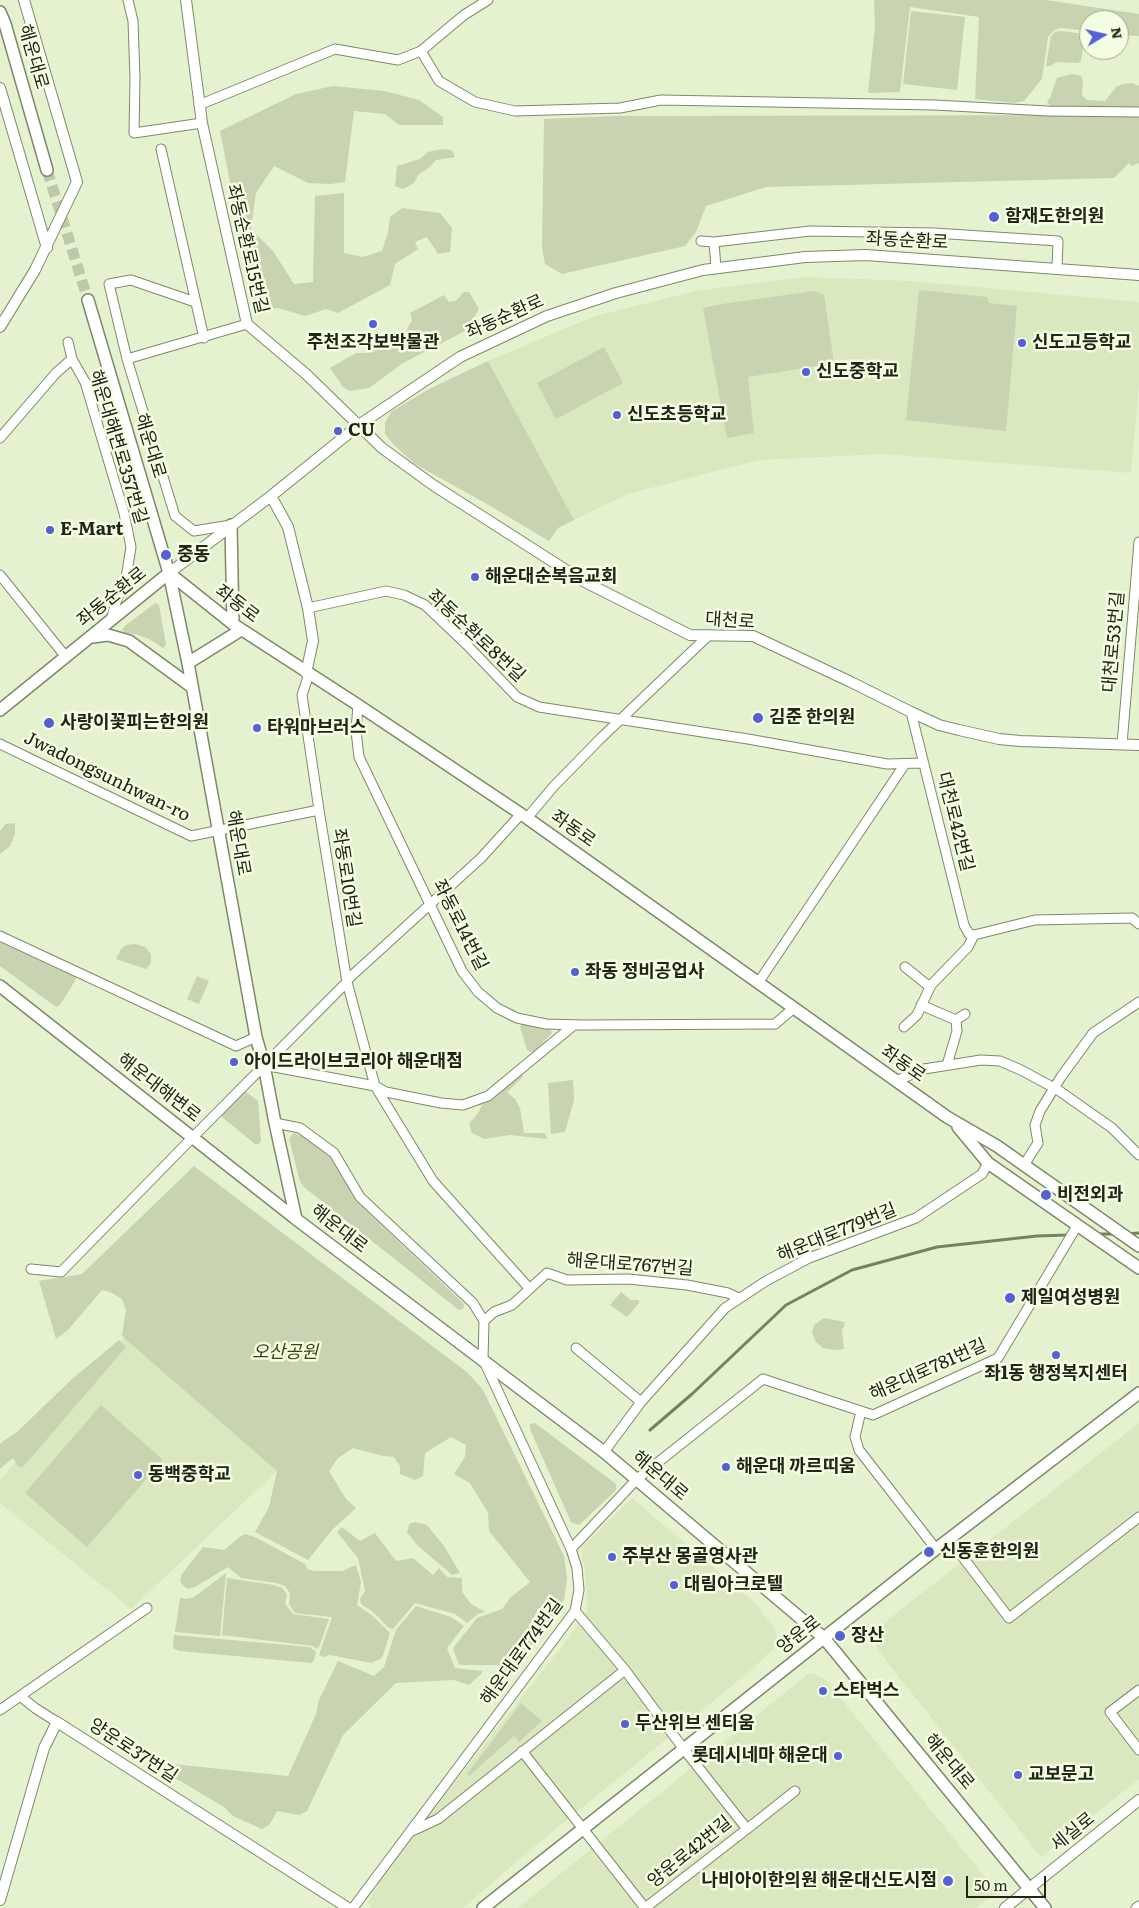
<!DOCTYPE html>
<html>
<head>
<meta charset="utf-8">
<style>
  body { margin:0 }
  #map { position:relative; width:1139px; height:1908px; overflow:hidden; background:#e5f2cf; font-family:Literata,serif }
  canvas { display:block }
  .north { position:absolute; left:1079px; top:10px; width:50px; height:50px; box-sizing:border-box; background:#f3fee2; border:1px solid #9fa791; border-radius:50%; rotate:81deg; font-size:14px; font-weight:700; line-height:20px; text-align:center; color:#202518 }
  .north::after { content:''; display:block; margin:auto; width:18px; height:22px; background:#555fd6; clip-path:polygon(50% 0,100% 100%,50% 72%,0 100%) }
  .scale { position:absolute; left:966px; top:1876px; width:80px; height:22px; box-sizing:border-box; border:2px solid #202518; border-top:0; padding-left:6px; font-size:15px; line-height:18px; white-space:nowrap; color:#202518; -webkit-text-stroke:4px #f3fee2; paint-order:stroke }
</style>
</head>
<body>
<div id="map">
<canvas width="1139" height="1908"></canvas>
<div class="north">N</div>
<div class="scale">50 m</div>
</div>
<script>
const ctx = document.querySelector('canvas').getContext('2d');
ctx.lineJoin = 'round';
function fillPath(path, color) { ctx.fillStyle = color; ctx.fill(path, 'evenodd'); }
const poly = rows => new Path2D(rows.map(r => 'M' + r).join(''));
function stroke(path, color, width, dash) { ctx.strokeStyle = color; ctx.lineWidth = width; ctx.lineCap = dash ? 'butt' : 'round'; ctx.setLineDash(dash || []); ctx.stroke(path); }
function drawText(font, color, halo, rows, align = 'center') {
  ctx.font = font + ' Literata,"Noto Sans KR",serif'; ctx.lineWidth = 5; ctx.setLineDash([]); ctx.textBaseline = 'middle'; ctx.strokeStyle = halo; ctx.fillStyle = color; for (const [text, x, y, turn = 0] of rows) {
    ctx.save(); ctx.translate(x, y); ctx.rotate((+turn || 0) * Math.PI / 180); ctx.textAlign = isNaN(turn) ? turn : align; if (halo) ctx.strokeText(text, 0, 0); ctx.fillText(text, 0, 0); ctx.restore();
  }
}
const built = poly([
  [804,277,911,281,1139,302,1139,384,1131,473,882,454,760,460,627,494,574,520,488,361,595,316,696,291],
  [124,1338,277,1471,131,1609,0,1503,0,1480],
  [1139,1423,1139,1779,1041,1857,877,1649,875,1630],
  [632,1498,754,1602,774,1628,777,1638,774,1648,750,1671,535,1846,463,1908,371,1908,368,1902,390,1864,564,1644,587,1611,586,1580,581,1548],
  [812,1673,826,1680,997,1892,976,1908,518,1908,808,1674]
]);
const green = poly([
  [874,0,1046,0,1139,14,1139,36,1119,35,1119,20,1089,20,1089,31,1061,28,1054,30,1048,37,1042,79,1024,101,1014,103,975,99,979,17,910,7,900,92,868,93,875,27],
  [911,11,965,17,957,90,903,84],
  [1061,31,1085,34,1081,61,1078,63,1057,62,1050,66,1046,66,1051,36,1055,32],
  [1072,74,1081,76,1083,81,1082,95,1087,100,1105,101,1116,87,1123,84,1132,83,1139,86,1139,109,1050,106,1047,102,1050,98,1057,78],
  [333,86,384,91,419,100,443,117,443,125,399,125,385,114,354,111,345,182,330,184,308,183,274,166,256,193,251,229,273,251,294,284,313,282,315,196,344,193,344,253,363,257,382,251,388,232,390,217,402,208,440,213,452,228,450,252,438,254,427,237,415,242,418,249,395,264,390,285,338,313,326,309,305,316,278,308,255,310,220,131,296,94],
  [1139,115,1139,163,1132,166,1129,163,1114,178,766,187,706,206,696,232,685,246,562,274,545,264,542,247,544,119,616,116],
  [442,149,452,150,455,157,436,160,430,167,418,175,414,183,403,189,395,186,397,166,420,159,428,152],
  [919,290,987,297,989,303,1017,306,1006,431,906,420],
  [814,291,824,295,834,363,748,377,754,433,727,438,703,308,722,304],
  [463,292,469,292,479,309,467,330,403,363,369,388,349,391,343,387,330,368,356,353,366,353,384,348,394,342,405,333,412,320,410,313,444,295,449,302,455,301,460,297],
  [604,347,623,383,556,419,537,383],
  [488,361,574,520,558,528,549,541,487,504,415,464,394,445,385,434,385,423,391,412,429,389],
  [155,603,159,605,166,645,163,648,149,639,135,634,126,633,122,630,125,626],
  [15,823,15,834,10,846,0,854,0,831,6,824],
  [0,941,76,977,75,981,60,1005,56,1007,0,966],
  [135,944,145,947,151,954,151,963,146,969,116,959,121,949,126,945],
  [197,976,209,981,199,1004,187,999],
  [523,1024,551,1030,552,1033,534,1052,530,1052,527,1050,521,1030,520,1026],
  [521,1074,523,1077,507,1092,515,1099,520,1108,524,1133,545,1133,547,1139,510,1135,484,1139,472,1133,469,1124,478,1113,484,1101,496,1095],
  [573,1080,574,1100,565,1132,551,1134,548,1083],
  [245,1091,258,1101,261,1140,259,1144,255,1144,222,1117,222,1112],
  [294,1133,305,1137,330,1156,356,1201,464,1304,463,1309,459,1310,305,1188,300,1182,289,1138],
  [194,1166,468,1373,483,1390,564,1556,567,1578,564,1600,517,1665,459,1665,453,1648,477,1618,502,1609,511,1597,530,1582,489,1531,488,1513,470,1483,454,1474,465,1457,466,1445,451,1437,425,1453,423,1476,415,1480,400,1474,400,1466,394,1457,383,1456,353,1448,338,1458,329,1471,346,1499,356,1508,333,1529,308,1560,255,1532,269,1507,277,1471,124,1338,122,1335,126,1310,122,1299,110,1292,102,1290,68,1330,56,1339,39,1281,82,1274],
  [621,1292,631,1300,637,1300,640,1302,627,1317,610,1305],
  [824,1318,845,1322,842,1332,844,1349,834,1350,823,1348,816,1342,812,1333,814,1325],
  [119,1340,126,1347,23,1467,18,1466,13,1458,0,1469,0,1444,2,1442,17,1432,71,1380],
  [101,1405,163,1460,87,1547,25,1493],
  [535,1423,616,1484,616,1490,579,1525,571,1522,530,1429,530,1424],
  [415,1522,427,1525,444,1546,460,1573,452,1575,416,1544,407,1532,409,1524],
  [342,1527,360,1541,375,1533,396,1561,413,1558,433,1575,439,1568,447,1577,462,1578,462,1592,471,1604,485,1612,478,1614,467,1623,455,1614,415,1603,393,1629,389,1628,373,1612,361,1604,360,1598,365,1591,358,1558,337,1532],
  [246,1534,257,1538,305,1564,307,1569,315,1571,342,1571,356,1565,361,1582,357,1605,373,1616,390,1633,382,1658,371,1663,330,1655,324,1657,319,1655,332,1617,295,1613,289,1604,290,1593,285,1586,276,1583,241,1578,228,1567,195,1587,187,1589,180,1582,182,1574,203,1547,224,1550,241,1536],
  [226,1573,220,1636,175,1632,180,1598,186,1599,194,1597],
  [227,1578,274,1585,282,1588,287,1594,285,1604,293,1614,329,1619,319,1647,316,1649,313,1646,222,1635],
  [416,1606,451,1617,464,1626,447,1648,455,1668,483,1671,481,1674,469,1685,454,1680,396,1683,343,1735,307,1811,299,1815,277,1811,270,1824,262,1829,233,1816,224,1807,133,1753,162,1763,288,1776,316,1714,319,1700,338,1661,374,1676,384,1667,396,1630],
  [174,1635,310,1647,316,1652,314,1660,312,1663,180,1651,173,1648],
  [521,1703,542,1721,519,1742,514,1736,469,1776,467,1774]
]);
const stream = poly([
  [1097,1234,1116,1234],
  [1127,1234,1139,1233],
  [650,1430,692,1394,786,1305,852,1270,937,1247,1037,1236,1068,1235]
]);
const secondaryTunnel = poly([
  [47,170,88,300]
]);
const minor = poly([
  [128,0,133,21,135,78,134,133,202,123],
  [421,51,439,81,475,102,515,111,620,108,661,100,934,105,1048,111,1139,112],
  [199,105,335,49,398,60,421,51,464,15,488,0],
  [161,149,204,338],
  [701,241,714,242,716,268],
  [714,242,810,231,934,233,1058,241,1057,268],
  [68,342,72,359],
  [127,359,109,284,131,280,195,302],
  [0,438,56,373,72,359,85,382,124,513,131,547,126,578,117,599,111,620],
  [231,525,194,531,175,516,127,359,247,324],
  [0,575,66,657],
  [308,608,386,591,404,595,425,605,467,645,517,697,539,707,748,739,887,764,922,763],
  [309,674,302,695,319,810,347,982,375,1086,433,1181,529,1288],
  [358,705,356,731,359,757,462,971,478,992,497,1008,517,1018,546,1024,584,1025,775,1024,794,1008],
  [911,712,964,925,969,934,974,935,1035,920,1132,918,1139,924],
  [0,744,191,836,319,810],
  [1122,744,1139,542],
  [527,818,554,786,601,738,708,636],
  [0,936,236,1046,256,1037],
  [905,967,930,987],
  [347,980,481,858,521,814],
  [758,983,905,764],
  [921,1005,956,1020],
  [904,1027,917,1015,931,985,968,947,974,935],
  [264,1065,375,1086,386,1092,441,1103,463,1105,488,1096,574,1025],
  [947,1065,957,1031,956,1020,965,1014],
  [896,1081,924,1069,981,1060,1000,1061,1021,1070,1058,1090,1112,1128,1139,1155],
  [275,1123,300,1128,334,1153,360,1197,473,1303,484,1321],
  [1024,1165,1038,1143,1035,1125,1040,1111,1061,1077,1093,1033,1139,1002],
  [31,1269,61,1272,193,1137,347,982],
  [576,1348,641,1402],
  [861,1411,855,1437,859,1450,936,1549],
  [604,1452,641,1402,725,1308,766,1281,809,1258,916,1218,982,1174,988,1163],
  [949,1539,1009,1618,1139,1517],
  [571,1549,637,1479,763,1379,873,1415,998,1358,1077,1226],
  [575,1611,625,1670,683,1748,747,1829,645,1908],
  [1139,1690,1110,1712,1139,1750],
  [20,1696,35,1708,57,1722],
  [0,1710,147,1608],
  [522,1751,645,1908],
  [747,1829,795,1791],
  [410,1832,438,1819,625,1670],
  [353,1908,575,1611,579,1590,577,1568,571,1549,483,1359,484,1321,494,1312,512,1305,547,1273,567,1280,628,1279,687,1285,728,1293,739,1298],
  [1136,1908,1139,1906]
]);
const tertiary = poly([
  [186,0,202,123,247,324,306,374,382,448,433,485,583,581,690,635,753,636,851,682,911,712,939,725,959,730,999,739,1020,741,1139,745],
  [0,88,47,248],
  [0,327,35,270,77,182,24,0],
  [271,496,288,527,308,608,313,641,306,673],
  [169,573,271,496,359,425,460,357,547,316,616,293,703,270,805,257,866,255,1139,275],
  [0,1900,44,1748,57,1722,348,1908],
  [1005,1908,1139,1800]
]);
const secondary = poly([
  [0,12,5,24,47,170],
  [88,300,169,573,188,663,256,1037,264,1065,275,1123,296,1219,604,1452,824,1638,1045,1908],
  [231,525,233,624],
  [169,573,233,624,358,705,527,818,947,1117,997,1146,1139,1246],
  [92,637,108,635,129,641,192,687],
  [188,663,241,630],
  [0,710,169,573],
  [0,986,296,1219],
  [958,1127,988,1163,1139,1268],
  [483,1908,936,1549,1139,1393]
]);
const markers = [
  [994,217,6,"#555fd6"],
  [373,324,5,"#555fd6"],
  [1022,343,5,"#555fd6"],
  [806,372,5,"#555fd6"],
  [617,415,5,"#555fd6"],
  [338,431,5,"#555fd6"],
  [50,530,5,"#555fd6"],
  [166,555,6,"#555fd6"],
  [475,577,5,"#555fd6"],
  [758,718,6,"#555fd6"],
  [49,723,6,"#555fd6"],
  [257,728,5,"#555fd6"],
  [575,972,5,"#555fd6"],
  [234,1062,5,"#555fd6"],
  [1046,1195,6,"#555fd6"],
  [1010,1298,6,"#555fd6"],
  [1056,1355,5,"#555fd6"],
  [726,1467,5,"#555fd6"],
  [138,1475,5,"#555fd6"],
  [929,1552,6,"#555fd6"],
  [612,1557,5,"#555fd6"],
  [674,1585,5,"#555fd6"],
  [840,1636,6,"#555fd6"],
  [823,1691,5,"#555fd6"],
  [625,1724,5,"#555fd6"],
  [838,1756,5,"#555fd6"],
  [1018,1775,5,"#555fd6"],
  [948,1881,6,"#555fd6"]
];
const streetNames = [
  ["해운대로",33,57,74],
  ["좌동순환로",907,241,3],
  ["좌동순환로15번길",247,249,77],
  ["좌동순환로",505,317,-24],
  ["해운대로",150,446,73],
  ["해운대해변로357번길",118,447,73],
  ["좌동순환로",112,597,-39],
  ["좌동로",237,604,37],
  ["대천로",730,621,4],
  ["좌동순환로8번길",476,636,43],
  ["대천로53번길",1114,642,-85],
  ["Jwadongsunhwan-ro",107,777,26],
  ["대천로42번길",955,822,76],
  ["좌동로",573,829,35],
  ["해운대로",238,843,80],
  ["좌동로10번길",346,878,81],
  ["좌동로14번길",460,925,63],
  ["좌동로",903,1064,35],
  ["해운대해변로",159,1088,38],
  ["해운대로",339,1229,38],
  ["해운대로779번길",837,1233,-22],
  ["해운대로767번길",630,1265,4],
  ["해운대로781번길",928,1370,-24],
  ["해운대로",660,1476,40],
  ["양운로",799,1635,-38],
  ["해운대로774번길",522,1652,-54],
  ["양운로37번길",133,1751,33],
  ["해운대로",949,1762,50],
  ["세실로",1073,1832,-39],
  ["양운로42번길",690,1852,-39]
];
const poiNames = [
  ["함재도한의원",1005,217],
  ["주천조각보박물관",373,343,"center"],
  ["신도고등학교",1032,343],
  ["신도중학교",816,372],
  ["신도초등학교",627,415],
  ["CU",348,431],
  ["E-Mart",60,530],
  ["중동",177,555],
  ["해운대순복음교회",485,577],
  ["김준 한의원",769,718],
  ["사랑이꽃피는한의원",60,723],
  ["타워마브러스",267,728],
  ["좌동 정비공업사",585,972],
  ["아이드라이브코리아 해운대점",244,1062],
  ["비전외과",1057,1195],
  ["제일여성병원",1021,1298],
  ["좌1동 행정복지센터",1056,1374,"center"],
  ["해운대 까르띠움",736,1467],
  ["동백중학교",148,1475],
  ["신동훈한의원",940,1552],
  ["주부산 몽골영사관",622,1557],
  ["대림아크로텔",684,1585],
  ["장산",851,1636],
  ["스타벅스",833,1691],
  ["두산위브 센티움",635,1724],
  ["롯데시네마 해운대",828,1756,"right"],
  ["교보문고",1028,1775],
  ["나비아이한의원 해운대신도시점",937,1881,"right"]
];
const parkNames = [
  ["오산공원",285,1353]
];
fillPath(built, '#d9e8bf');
fillPath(green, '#c7d3b1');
stroke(stream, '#76835f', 3);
stroke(secondaryTunnel, '#bec9aa', 11, [11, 5.5]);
stroke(minor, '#7e8969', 11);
stroke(tertiary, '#7e8969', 12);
stroke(secondary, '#7e8969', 14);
stroke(minor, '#fff', 9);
stroke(tertiary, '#fff', 10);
stroke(secondary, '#fff', 11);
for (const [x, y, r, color] of markers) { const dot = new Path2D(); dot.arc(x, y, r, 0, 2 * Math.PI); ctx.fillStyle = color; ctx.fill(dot); stroke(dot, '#f3fee2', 2); }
drawText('18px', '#202518', '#f3fee2', streetNames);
drawText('bold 18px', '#202518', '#f3fee2', poiNames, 'left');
drawText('italic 18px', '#364512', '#f3fee2', parkNames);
</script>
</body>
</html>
